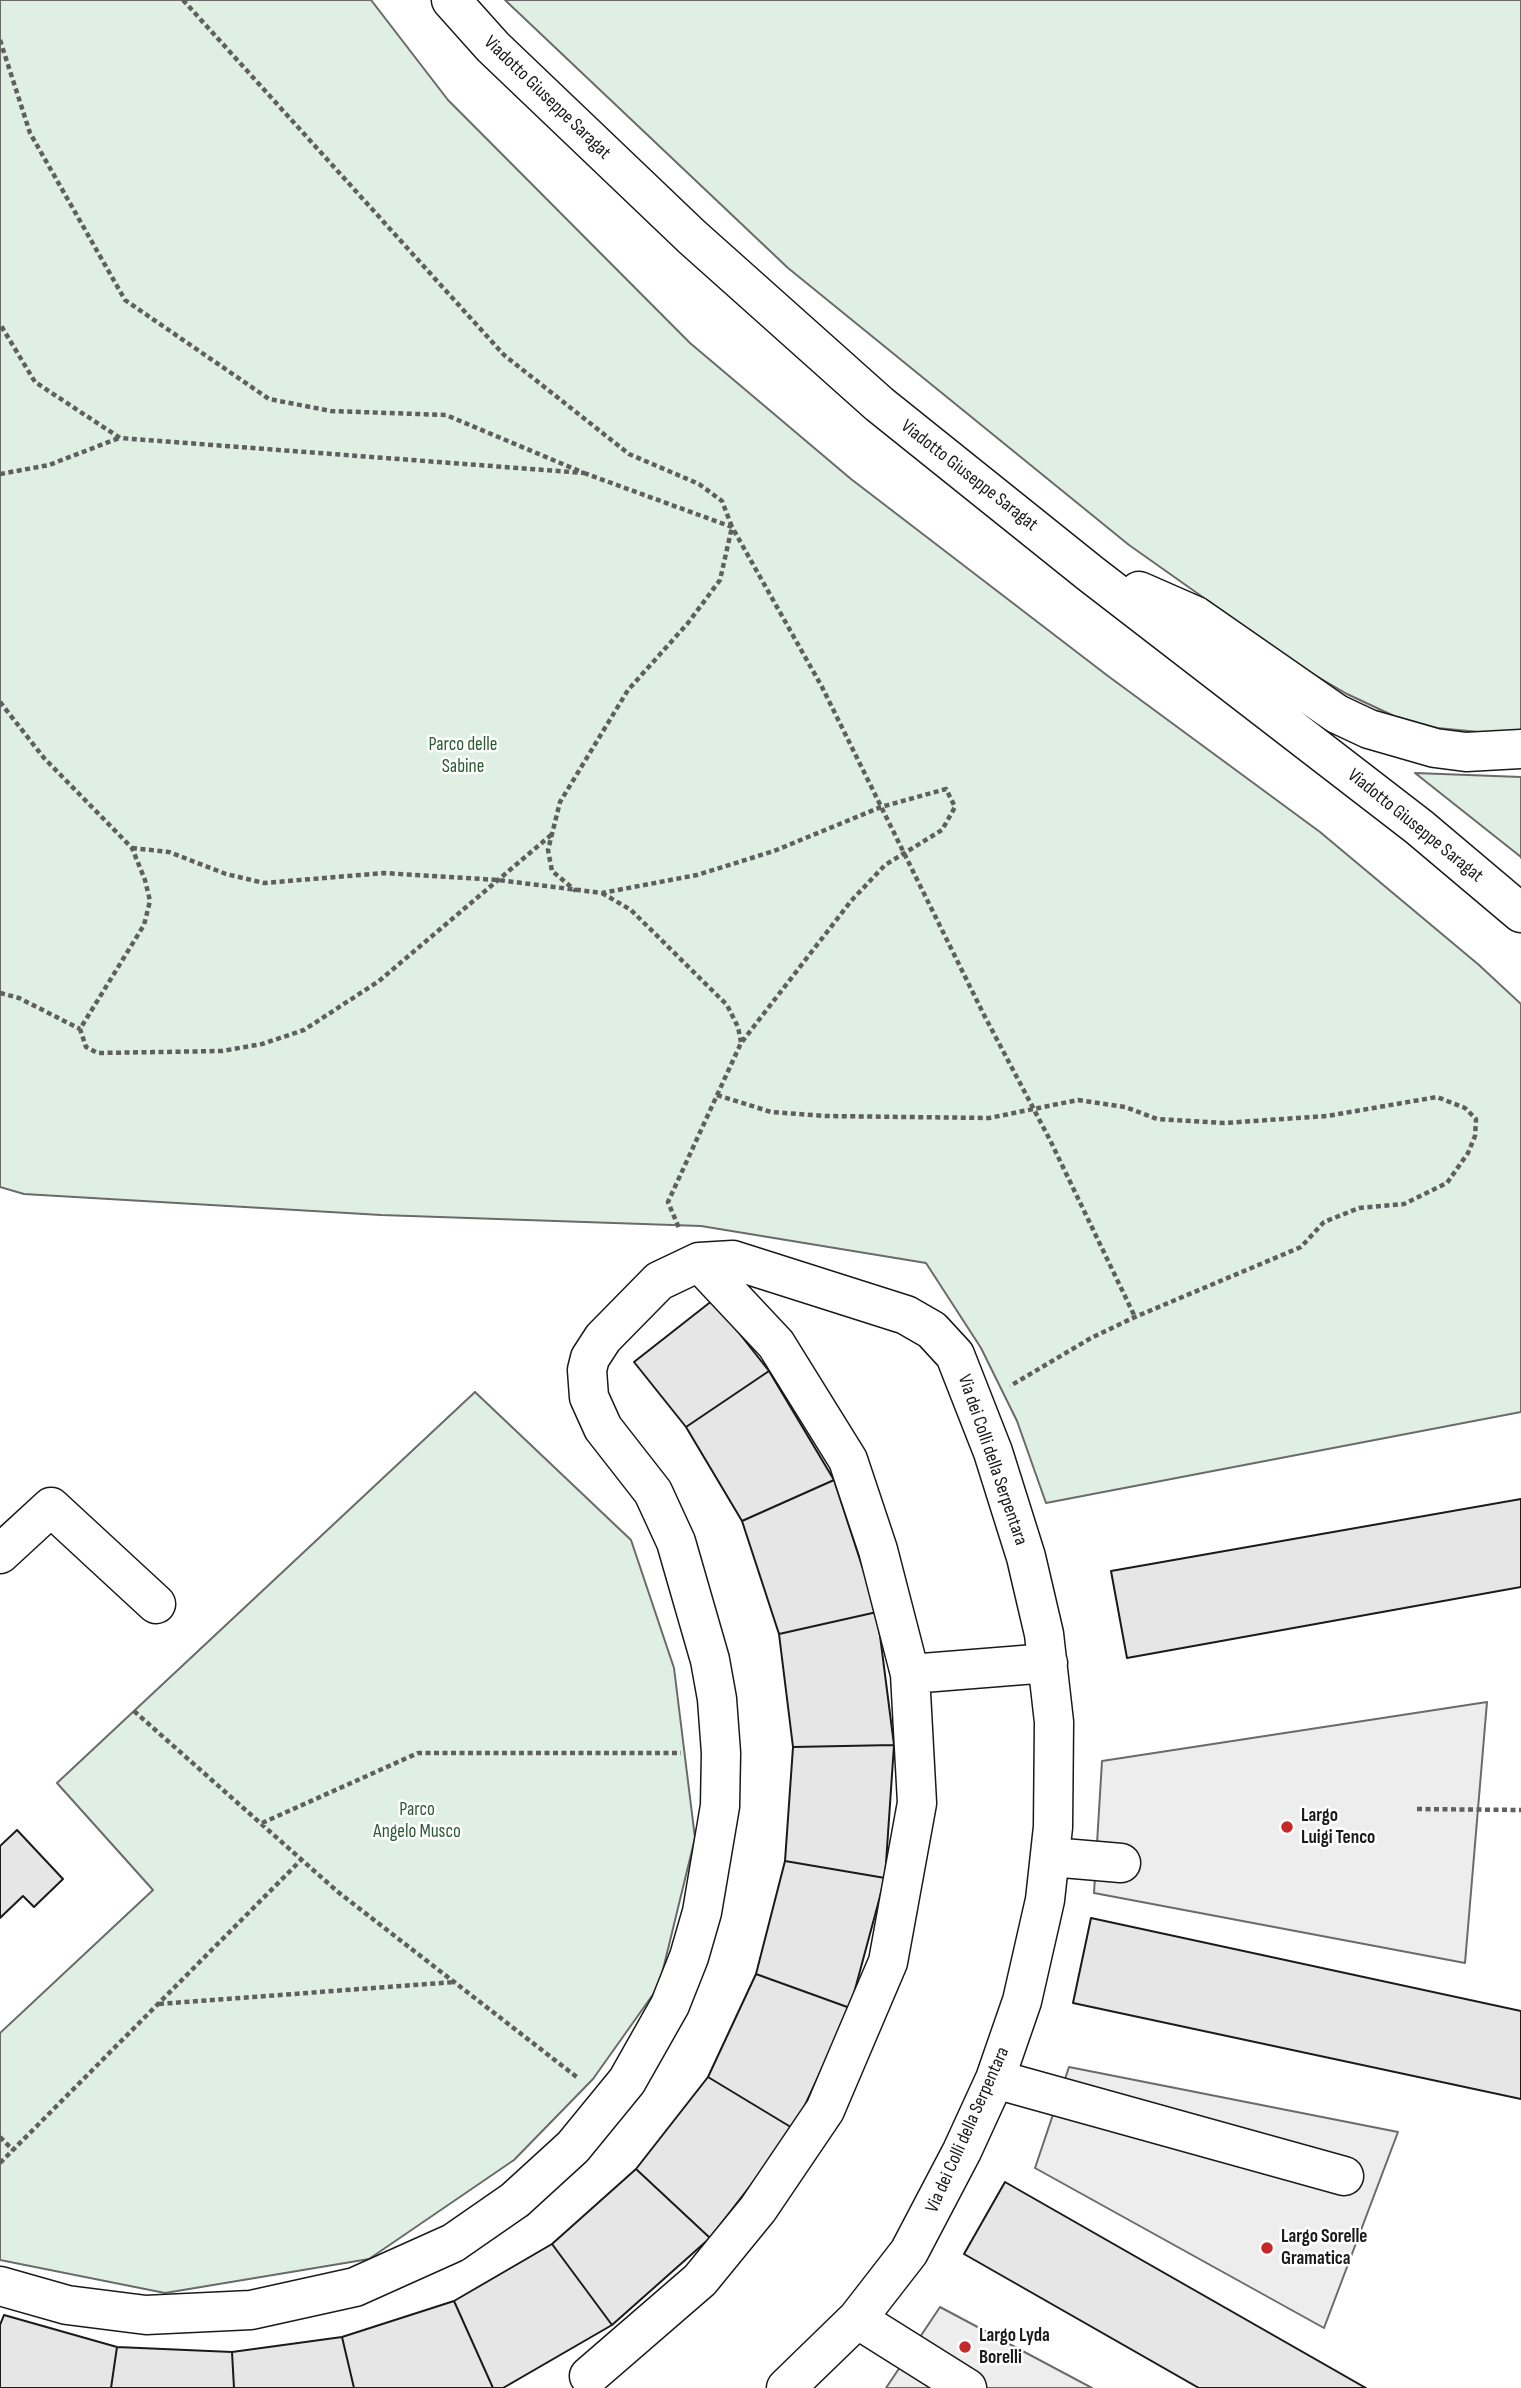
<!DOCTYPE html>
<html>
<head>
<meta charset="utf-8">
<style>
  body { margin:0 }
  canvas { display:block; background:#fff }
</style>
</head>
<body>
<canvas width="1521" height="2388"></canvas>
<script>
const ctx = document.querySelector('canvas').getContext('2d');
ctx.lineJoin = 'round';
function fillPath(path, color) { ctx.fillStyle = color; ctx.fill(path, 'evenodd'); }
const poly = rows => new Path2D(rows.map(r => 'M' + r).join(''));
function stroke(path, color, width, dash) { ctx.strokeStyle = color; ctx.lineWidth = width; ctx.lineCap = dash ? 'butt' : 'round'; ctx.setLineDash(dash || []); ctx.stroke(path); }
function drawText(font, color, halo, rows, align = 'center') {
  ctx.font = font + ' "Sofia Sans Condensed",sans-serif'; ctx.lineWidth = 5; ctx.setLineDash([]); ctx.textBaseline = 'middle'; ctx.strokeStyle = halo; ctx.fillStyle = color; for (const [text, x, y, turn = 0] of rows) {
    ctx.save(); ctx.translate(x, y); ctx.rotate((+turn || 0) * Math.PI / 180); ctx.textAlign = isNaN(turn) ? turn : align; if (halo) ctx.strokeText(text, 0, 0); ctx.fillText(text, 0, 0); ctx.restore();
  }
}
const green = poly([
  [0,0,371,0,448,100,690,343,851,479,1108,676,1320,832,1479,965,1521,1004,1521,1412,1046,1503,1017,1421,981,1348,926,1263,701,1226,381,1215,24,1194,0,1187,0,0],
  [505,0,1521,0,1521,736,1437,728,1394,716,1347,694,1306,670,1129,545,788,268,505,0],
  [1415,773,1521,777,1521,858,1521,857,1415,773],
  [475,1392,631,1540,674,1668,695,1838,659,1986,593,2079,514,2160,369,2259,165,2293,0,2260,0,2033,153,1890,57,1783,475,1392]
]);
const parking = poly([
  [1487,1702,1465,1963,1094,1893,1102,1761,1487,1702],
  [1069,2067,1398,2132,1324,2328,1035,2168,1069,2067],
  [940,2307,1092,2388,886,2388,940,2307]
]);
const building = poly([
  [713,1300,769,1371,686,1427,634,1362,713,1300],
  [769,1371,834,1480,742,1521,686,1427,769,1371],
  [834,1480,877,1612,779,1634,742,1521,834,1480],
  [1521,1499,1521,1587,1127,1658,1111,1571,1521,1499],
  [877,1612,894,1745,793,1747,779,1634,877,1612],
  [894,1745,885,1878,785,1861,793,1747,894,1745],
  [17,1830,63,1879,34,1907,23,1896,0,1918,0,1846,17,1830],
  [785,1861,885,1878,850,2008,756,1974,785,1861],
  [1091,1918,1521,2011,1521,2099,1073,2003,1091,1918],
  [756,1974,850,2008,794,2129,708,2077,756,1974],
  [708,2077,794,2129,710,2238,636,2169,708,2077],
  [636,2169,710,2238,612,2325,552,2244,636,2169],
  [1005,2182,1366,2388,1199,2388,964,2254,1005,2182],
  [552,2244,612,2325,503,2388,493,2388,454,2301,552,2244],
  [454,2301,493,2388,354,2388,342,2337,454,2301],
  [4,2315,117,2347,111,2388,0,2388,0,2325,4,2315],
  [342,2337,354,2388,234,2388,232,2352,342,2337],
  [117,2347,232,2352,234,2388,111,2388,117,2347]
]);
const path = poly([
  [183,0,504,355,629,454,699,484,722,501,732,527,720,580,688,623,628,690,560,802,548,850,552,871,576,891],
  [0,40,30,133,125,300,269,399,331,411,446,415,584,473,120,438,35,382,0,324],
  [584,473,732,527,822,687,983,1013,1050,1140,1135,1317],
  [0,474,49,465,119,438],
  [0,702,44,758,132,848,145,880,150,901,144,925,80,1029,86,1047,98,1053,222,1051,262,1044,304,1030,379,981,551,835],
  [132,848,169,852,226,874,264,883,384,873,498,880,602,893,697,875,774,851,881,807,946,789,955,807,942,830,885,865,851,901,741,1043,668,1202,679,1228],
  [602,893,631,910,727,1005,738,1027,741,1042],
  [0,993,19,998,80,1029],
  [717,1095,771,1112,825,1116,989,1118,1078,1100,1125,1107,1157,1119,1224,1123,1327,1116,1437,1097,1465,1108,1476,1119,1475,1136,1468,1153,1447,1183,1404,1204,1359,1208,1324,1222,1301,1247,1135,1317,1091,1338,1010,1386],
  [134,1711,338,1892,578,2078],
  [1417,1809,1521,1810],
  [262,1823,418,1753,681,1753],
  [159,2004,454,1982],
  [0,2137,13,2150],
  [0,2163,302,1859]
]);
const minor = poly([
  [0,1554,51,1507,156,1604],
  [910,1674,1048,1663],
  [1051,1857,1121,1863],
  [995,2079,1344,2176],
  [0,2286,67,2305,146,2315,251,2310,355,2287,453,2243,515,2200,573,2147,627,2081,670,2005,689,1957,702,1912,720,1806,721,1753,717,1699,710,1660,676,1542,653,1492,603,1428,589,1397,587,1370,590,1358,603,1338,659,1281,699,1262,733,1260,906,1315,932,1330,955,1355,993,1452,1026,1557,1044,1634,1054,1722,1053,1827,1045,1900,1022,2001,995,2079,962,2151,909,2252,857,2319,786,2388],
  [857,2319,967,2388],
  [589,2376,700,2280,758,2209,825,2110,888,1962,917,1803,910,1674,878,1550,848,1460,776,1344,699,1262]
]);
const major = poly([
  [451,0,493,47,692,237,879,404,1091,574,1419,827,1521,913],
  [1139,591,1196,616,1337,714,1369,729,1435,748,1466,752,1521,749]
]);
const markers = [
  [1287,1827,7,"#c62828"],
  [1267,2248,7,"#c62828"],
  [965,2347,7,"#c62828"]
];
const streetNames = [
  ["Viadotto Giuseppe Saragat",547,98,44],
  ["Viadotto Giuseppe Saragat",969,476,38],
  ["Viadotto Giuseppe Saragat",1415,826,39],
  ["Via dei Colli della Serpentara",992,1460,71],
  ["Via dei Colli della Serpentara",968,2130,-66]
];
const parkNames = [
  ["Parco delle",463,745],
  ["Sabine",463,767],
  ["Parco",417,1810],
  ["Angelo Musco",417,1832]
];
const poiNames = [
  ["Largo",1301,1816],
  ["Luigi Tenco",1301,1838],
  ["Largo Sorelle",1281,2237],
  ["Gramatica",1281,2259],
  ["Largo Lyda",979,2336],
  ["Borelli",979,2358]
];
fillPath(green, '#e0efe3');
stroke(green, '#6a6a6a', 2);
fillPath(parking, '#ededed');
stroke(parking, '#6a6a6a', 2);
fillPath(building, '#e6e6e6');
stroke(building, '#1a1a1a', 2);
stroke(minor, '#1a1a1a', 41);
stroke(major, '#1a1a1a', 41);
stroke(path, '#5f5f5f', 4.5, [5, 3.5]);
stroke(minor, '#fff', 38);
stroke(major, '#fff', 38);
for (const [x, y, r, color] of markers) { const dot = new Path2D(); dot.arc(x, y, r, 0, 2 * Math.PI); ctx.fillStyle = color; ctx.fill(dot); stroke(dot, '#fff', 2.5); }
drawText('19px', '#1a1a1a', '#fff', streetNames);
drawText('19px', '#2b5a34', '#fff', parkNames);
drawText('bold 19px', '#1a1a1a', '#fff', poiNames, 'left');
</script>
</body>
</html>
